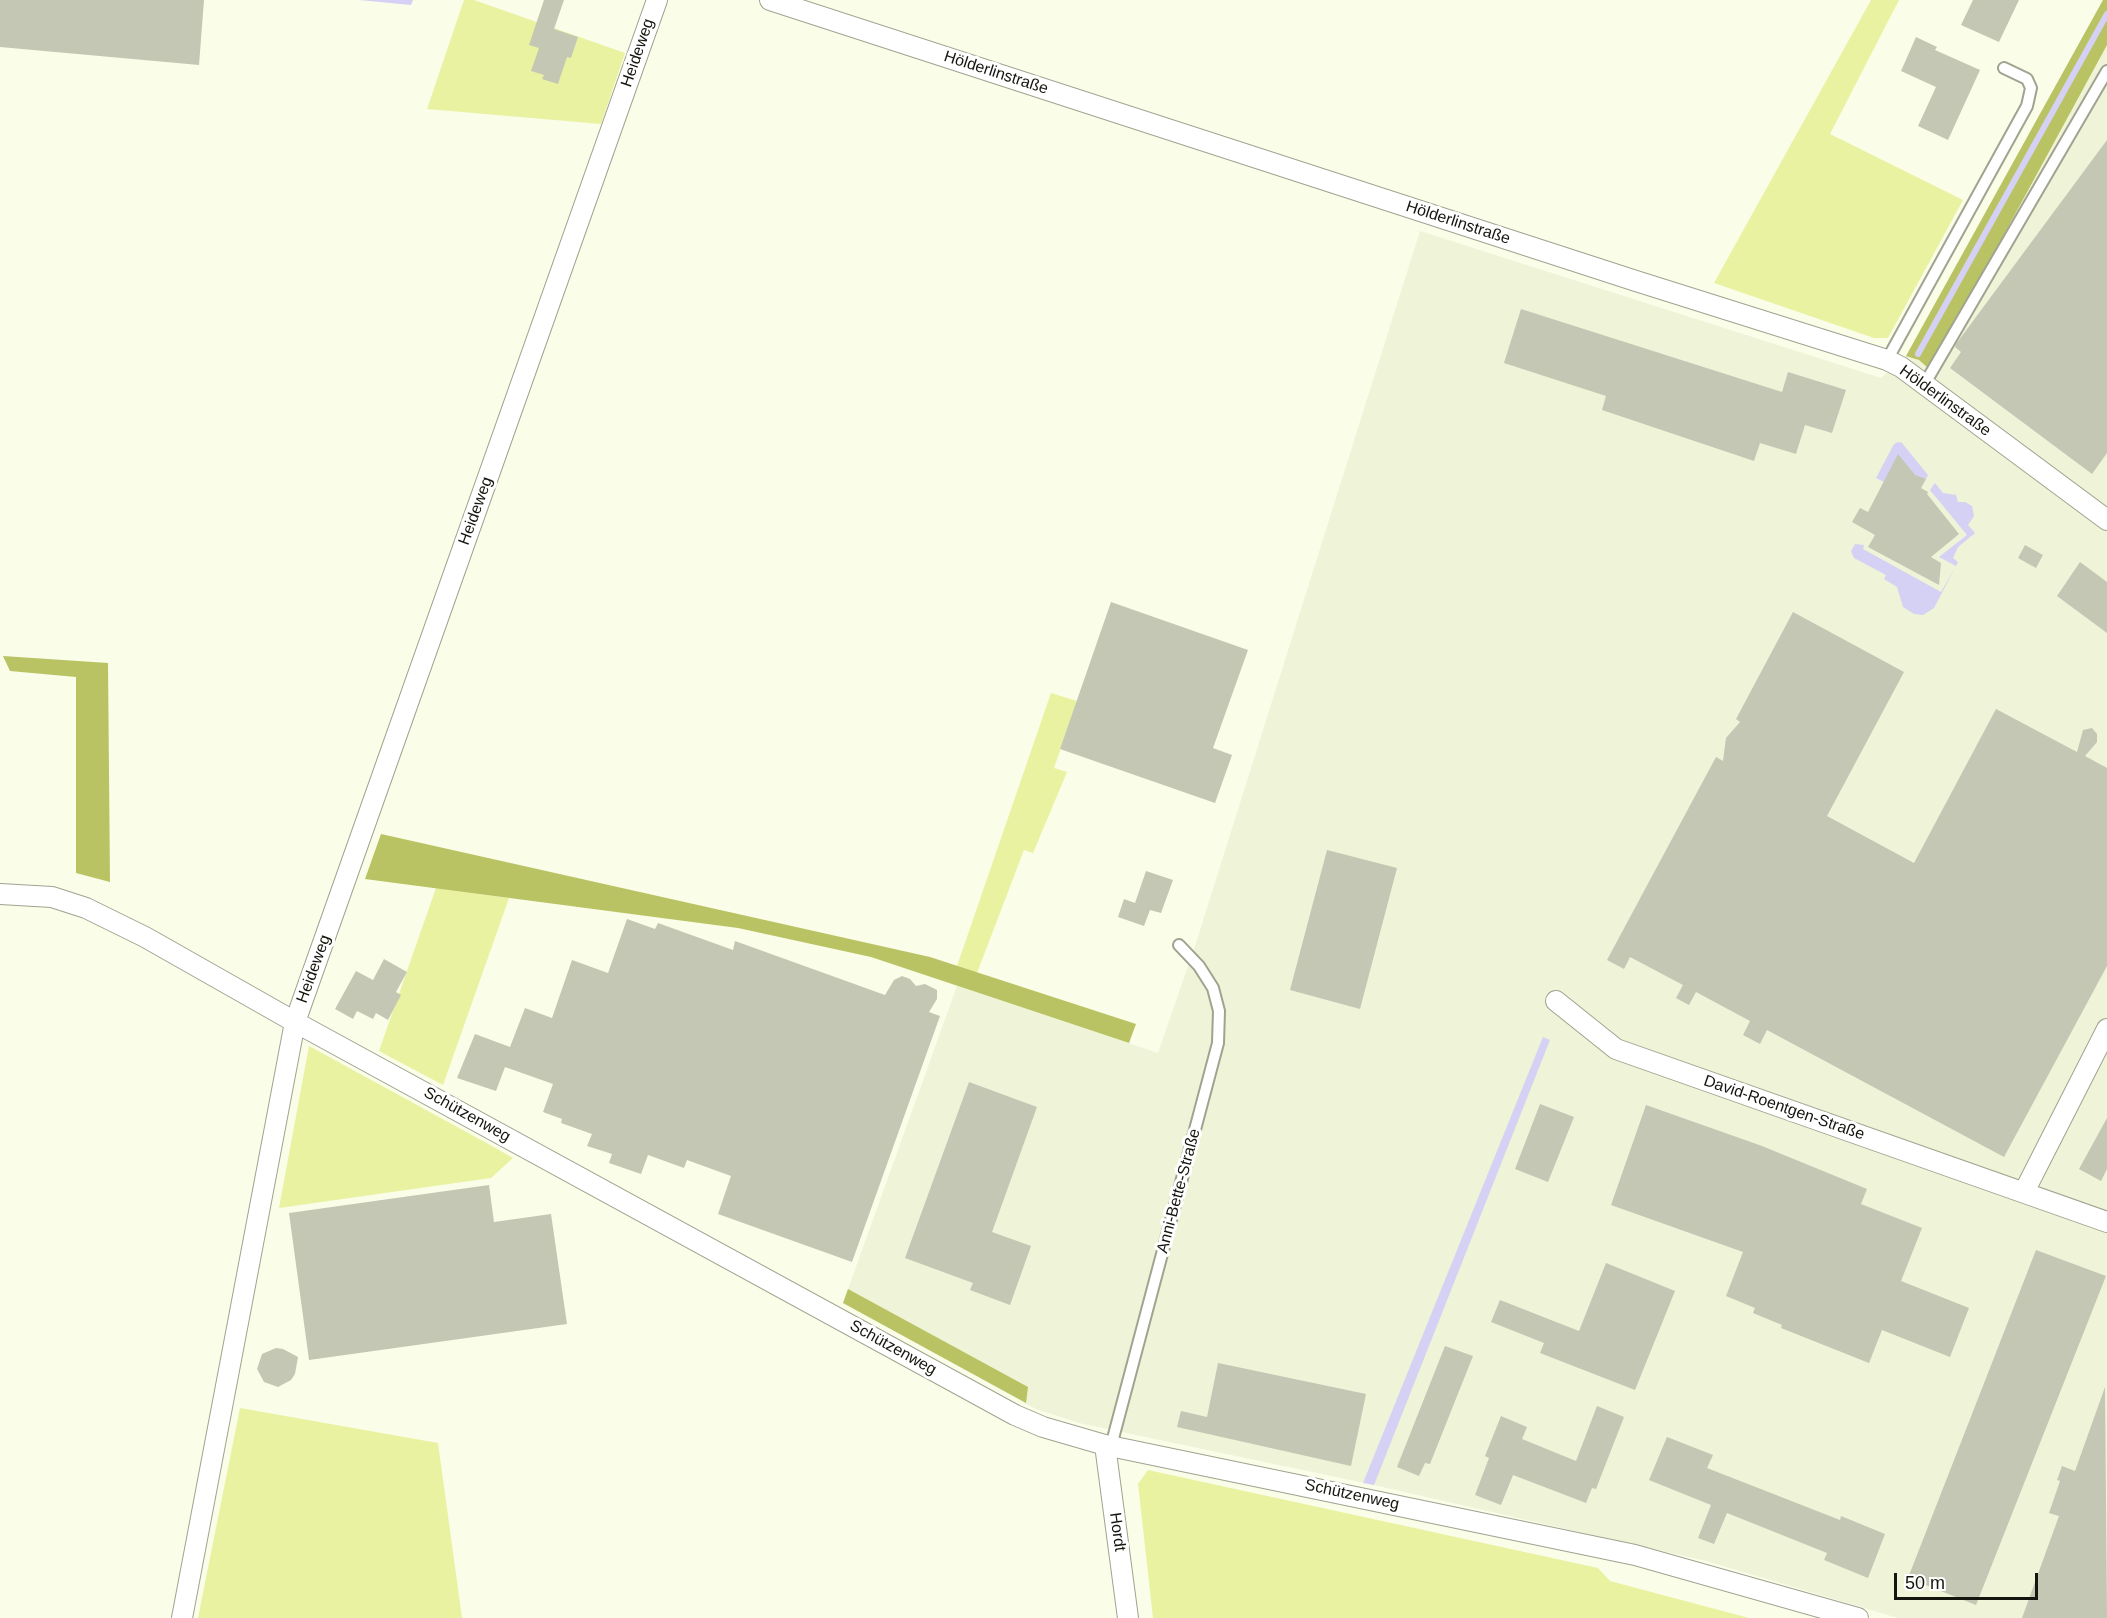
<!DOCTYPE html>
<html>
<head>
<meta charset="utf-8">
<style>
  body { margin:0 }
  #map { position:relative; width:2107px; height:1618px; overflow:hidden; background:#fafde8; font-family:Arial,sans-serif }
  canvas { display:block }
  .scale { position:absolute; left:1894px; top:1573px; width:144px; height:27px; box-sizing:border-box; border:3px solid #15150f; border-top:0; padding-left:8px; font-size:18px; line-height:21px; white-space:nowrap; color:#15150f; -webkit-text-stroke:4px #fff; paint-order:stroke }
</style>
</head>
<body>
<div id="map">
<canvas width="2107" height="1618"></canvas>
<div class="scale">50 m</div>
</div>
<script>
const ctx = document.querySelector('canvas').getContext('2d');
ctx.lineJoin = 'round';
function fillPath(path, color) { ctx.fillStyle = color; ctx.fill(path, 'evenodd'); }
const poly = rows => new Path2D(rows.map(r => 'M' + r).join(''));
function stroke(path, color, width, dash) { ctx.strokeStyle = color; ctx.lineWidth = width; ctx.lineCap = dash ? 'butt' : 'round'; ctx.setLineDash(dash || []); ctx.stroke(path); }
function drawText(font, color, halo, rows, align = 'center') {
  ctx.font = font + ' Arial,sans-serif'; ctx.lineWidth = 6; ctx.setLineDash([]); ctx.textBaseline = 'middle'; ctx.strokeStyle = halo; ctx.fillStyle = color; for (const [text, x, y, turn = 0] of rows) {
    ctx.save(); ctx.translate(x, y); ctx.rotate((+turn || 0) * Math.PI / 180); ctx.textAlign = isNaN(turn) ? turn : align; if (halo) ctx.strokeText(text, 0, 0); ctx.fillText(text, 0, 0); ctx.restore();
  }
}
const built = poly([
  [2103,0,2107,0,2107,1618,1898,1618,1706,1561,1374,1485,1079,1423,1036,1409,843,1303,957,986,1158,1053,1196,943,1420,231,1881,378,1906,356]
]);
const green = poly([
  [464,0,474,0,625,53,601,124,427,109],
  [1871,0,1899,0,1830,134,1963,200,1888,338,1874,338,1714,283],
  [1051,693,1077,701,1054,768,1067,772,1033,853,1024,850,977,973,957,966],
  [436,888,509,898,443,1085,379,1051],
  [309,1046,492,1146,513,1158,491,1178,279,1208],
  [240,1408,438,1443,462,1618,198,1618],
  [1148,1470,1598,1568,1610,1581,1749,1618,1153,1618,1138,1484]
]);
const forest = poly([
  [2103,0,2107,0,2107,45,2000,242,1927,367,1919,360,1906,356],
  [3,656,108,663,110,882,76,873,76,677,10,671],
  [381,834,930,957,1136,1024,1129,1043,871,957,738,928,365,879],
  [848,1289,1028,1387,1026,1403,843,1303]
]);
const water = poly([
  [359,0,413,0,411,5],
  [1898,442,1902,443,1928,475,1926,479,1884,482,1876,478,1894,444],
  [1935,483,1943,493,1956,495,1958,502,1965,502,1972,506,1974,516,1968,525,1975,533,1958,547,1953,558,1958,562,1934,608,1923,615,1914,614,1903,607,1897,587,1884,579,1886,575,1854,558,1851,551,1855,544,1864,545,1863,549,1941,592,1956,566,1939,557,1967,535,1930,490],
  [1543,1037,1550,1040,1374,1485,1363,1483]
]);
const stream = poly([
  [1918,354,2107,14]
]);
const building = poly([
  [0,0,204,0,199,65,0,47],
  [544,0,564,0,554,29,578,37,571,58,567,57,558,84,542,79,544,75,531,71,539,48,529,45],
  [1973,0,2019,0,1999,42,1961,25],
  [1916,37,1937,47,1935,50,1980,70,1948,140,1918,126,1936,87,1901,71],
  [2107,140,2107,453,2092,474,1950,368,1961,352,1955,347,1956,344],
  [1521,309,1782,392,1788,372,1846,390,1832,433,1805,425,1796,454,1760,443,1754,461,1602,410,1606,396,1504,363],
  [1898,454,1915,475,1926,479,1921,488,1928,492,1927,494,1959,534,1931,557,1941,563,1939,585,1868,547,1875,535,1852,522,1860,508,1868,512],
  [2025,545,2043,555,2036,568,2018,558],
  [2080,562,2107,582,2107,633,2057,596],
  [1111,602,1248,650,1213,748,1232,755,1215,803,1060,749],
  [1793,612,1904,672,1827,816,1914,863,1996,709,2077,752,2083,730,2092,728,2097,734,2097,742,2085,756,2107,768,2107,966,2004,1157,1767,1030,1760,1044,1743,1035,1750,1021,1696,992,1689,1005,1676,998,1683,985,1630,957,1624,969,1607,960,1716,757,1723,761,1726,738,1740,722,1736,719],
  [1327,850,1397,868,1360,1009,1290,990],
  [1146,871,1173,880,1161,913,1150,910,1144,926,1118,917,1124,899,1135,903],
  [627,919,655,929,658,923,733,950,735,941,885,995,894,980,902,976,910,979,916,986,925,984,937,990,937,999,929,1012,940,1016,852,1262,718,1214,731,1176,687,1160,684,1168,648,1155,641,1174,609,1163,612,1154,587,1146,592,1134,561,1123,562,1119,543,1112,553,1084,505,1067,496,1091,457,1078,475,1034,510,1047,525,1008,552,1018,572,960,608,973],
  [384,959,407,972,396,992,401,995,388,1020,376,1013,373,1019,357,1011,353,1019,335,1009,356,971,373,980],
  [969,1082,1037,1107,992,1232,1031,1246,1010,1305,970,1290,973,1283,905,1258],
  [1540,1104,1574,1117,1548,1182,1515,1169],
  [1646,1105,1762,1146,1867,1189,1861,1204,1922,1228,1901,1281,1969,1308,1950,1357,1882,1330,1869,1363,1781,1328,1782,1325,1753,1313,1755,1308,1726,1296,1743,1252,1611,1205],
  [2107,1118,2107,1169,2101,1181,2079,1169],
  [489,1185,494,1222,551,1214,567,1324,309,1360,289,1213],
  [2036,1250,2106,1276,1976,1605,1908,1578],
  [1606,1263,1675,1291,1635,1390,1540,1353,1544,1343,1491,1322,1500,1300,1579,1331],
  [1445,1346,1473,1356,1430,1464,1425,1463,1419,1476,1397,1467],
  [276,1348,283,1349,298,1357,295,1374,291,1380,278,1387,264,1382,257,1369,262,1354],
  [1218,1363,1366,1394,1351,1466,1177,1427,1181,1411,1207,1417],
  [2105,1387,2107,1618,2022,1618,2059,1516,2049,1513,2060,1481,2057,1480,2062,1466,2075,1471],
  [1597,1406,1624,1417,1596,1489,1592,1488,1586,1503,1513,1475,1501,1505,1475,1495,1489,1458,1485,1456,1501,1416,1527,1427,1522,1439,1576,1461],
  [1667,1437,1713,1455,1707,1468,1840,1520,1841,1516,1885,1534,1868,1578,1824,1560,1827,1553,1727,1513,1714,1544,1698,1538,1711,1505,1649,1480]
]);
const lane = poly([
  [1887,360,2027,106,2031,88,2027,79,2004,68],
  [1924,385,2107,71],
  [1111,1446,1218,1043,1219,1011,1213,988,1199,966,1179,945]
]);
const street = poly([
  [770,0,1636,281,1887,360,1901,367,2107,520],
  [0,894,52,897,86,908,145,937,295,1022,1015,1415,1043,1427,1105,1445,1635,1555,1858,1618],
  [1556,1001,1616,1049,2107,1222],
  [2024,1192,2107,1029],
  [1105,1445,1128,1618],
  [182,1618,295,1022,657,0]
]);
const streetNames = [
  ["Heideweg",638,53,-71],
  ["Hölderlinstraße",996,73,18],
  ["Hölderlinstraße",1458,223,18],
  ["Hölderlinstraße",1945,401,36],
  ["Heideweg",476,511,-70],
  ["Heideweg",314,969,-70],
  ["David-Roentgen-Straße",1784,1108,19],
  ["Schützenweg",467,1115,29],
  ["Anni-Bette-Straße",1179,1191,-75],
  ["Schützenweg",893,1348,29],
  ["Schützenweg",1352,1495,12],
  ["Hordt",1117,1532,82]
];
fillPath(built, '#eff3d7');
fillPath(green, '#e9f2a1');
fillPath(forest, '#bac363');
fillPath(water, '#d5d1f5');
stroke(stream, '#d5d1f5', 6);
fillPath(building, '#c4c7b4');
stroke(lane, '#a0a390', 14);
stroke(street, '#a0a390', 22);
stroke(lane, '#fff', 10);
stroke(street, '#fff', 20);
drawText('16px', '#15150f', '#fff', streetNames);
</script>
</body>
</html>
